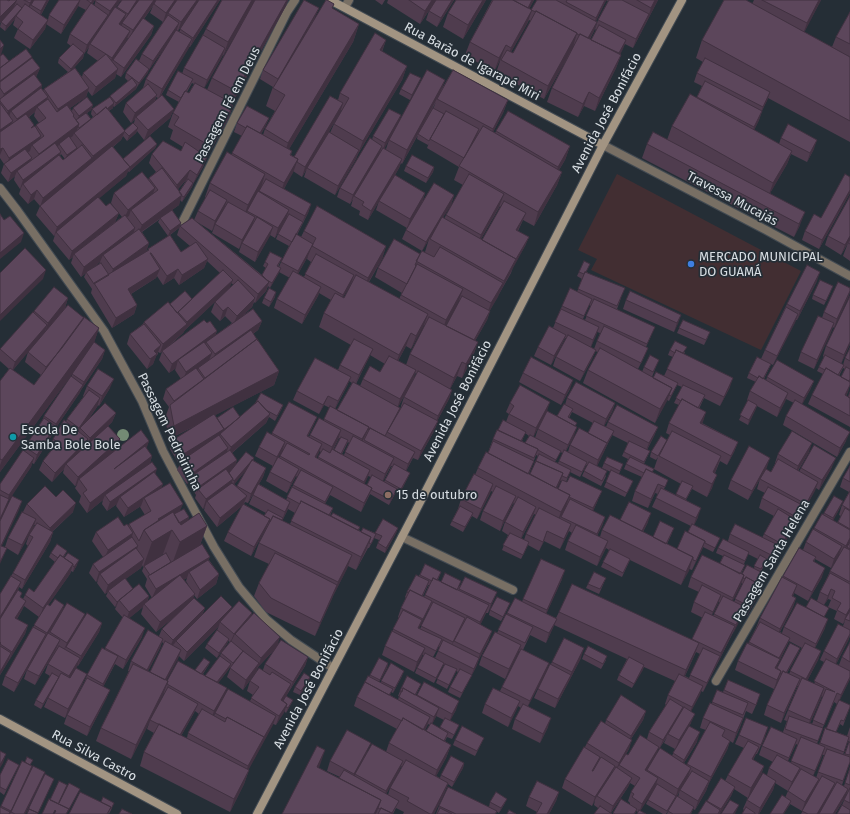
<!DOCTYPE html>
<html>
<head>
<meta charset="utf-8">
<style>
  body { margin:0 }
  canvas { display:block; background:#252e36 }
</style>
</head>
<body>
<canvas width="850" height="814"></canvas>
<script>
const ctx = document.querySelector('canvas').getContext('2d');
ctx.lineJoin = 'round';
function fillPath(path, color) { ctx.fillStyle = color; ctx.fill(path, 'evenodd'); }
const poly = rows => new Path2D(rows.map(r => 'M' + r).join(''));
function stroke(path, color, width, dash) { ctx.strokeStyle = color; ctx.lineWidth = width; ctx.lineCap = dash ? 'butt' : 'round'; ctx.setLineDash(dash || []); ctx.stroke(path); }
function drawText(font, color, halo, rows, align = 'center') {
  ctx.font = font + ' "Fira Sans",sans-serif'; ctx.lineWidth = 3.5; ctx.setLineDash([]); ctx.textBaseline = 'middle'; ctx.strokeStyle = halo; ctx.fillStyle = color; for (const [text, x, y, turn = 0] of rows) {
    ctx.save(); ctx.translate(x, y); ctx.rotate((+turn || 0) * Math.PI / 180); ctx.textAlign = isNaN(turn) ? turn : align; if (halo) ctx.strokeText(text, 0, 0); ctx.fillText(text, 0, 0); ctx.restore();
  }
}
const commercial = poly([
  [617,174,801,271,761,350,591,270,597,259,578,250]
]);
const lane = poly([
  [402,537,513,590]
]);
const street = poly([
  [345,7,349,0],
  [603,145,766,230,850,276],
  [0,188,17,210,104,331,142,401,163,451,182,487,214,547,239,587,266,619,291,640,333,668],
  [183,221,287,12,295,0],
  [716,681,850,452]
]);
const secondary = poly([
  [330,0,603,145],
  [0,719,177,814],
  [257,814,415,512,603,145,682,0]
]);
const trees = [
  [123,435]
];
const wall = poly([
  [0,0,34,0,30,7,34,0,49,0,41,15,48,20,49,15,59,0,95,0,92,5,94,6,96,0,121,0,116,7,117,8,122,0,220,0,190,47,189,47,160,97,162,95,174,109,170,118,144,140,137,131,136,133,127,141,123,136,121,140,113,147,123,159,150,136,157,144,155,148,129,172,128,171,126,176,99,198,106,206,110,203,119,213,115,222,122,217,111,203,114,193,142,172,148,180,149,178,156,172,149,163,152,154,163,141,181,151,183,147,170,139,173,130,168,127,173,113,179,102,166,95,168,90,178,71,182,74,184,68,203,35,206,29,222,0,288,0,286,6,231,105,233,106,228,119,207,157,203,167,193,184,192,187,182,202,180,200,179,205,172,210,181,223,179,228,170,235,181,252,190,246,177,235,180,226,192,218,194,220,198,211,206,197,205,197,210,183,227,152,231,155,242,136,234,132,237,123,247,106,269,118,265,127,261,134,263,135,265,129,275,111,266,106,273,87,260,79,263,70,304,0,319,8,315,17,313,22,326,0,327,0,334,4,332,8,359,24,353,42,289,149,292,151,291,155,294,157,330,96,338,100,340,93,375,33,386,40,382,52,407,66,402,80,358,154,356,159,335,195,304,177,307,168,329,132,330,133,334,124,342,110,341,110,340,113,302,177,293,171,284,189,311,204,308,213,297,235,301,237,304,231,317,206,386,246,382,259,369,282,399,299,402,293,375,277,378,268,394,239,420,254,422,251,402,239,407,228,376,210,379,201,368,220,359,215,360,211,351,206,353,199,350,204,337,197,340,188,370,138,372,140,373,136,389,109,401,115,398,124,427,70,445,80,441,90,453,70,508,100,503,113,493,132,495,133,508,111,570,146,565,160,559,170,562,172,557,185,534,226,523,220,518,231,529,237,525,246,513,267,511,273,490,310,490,311,487,320,475,341,478,342,473,356,462,378,457,376,450,389,452,390,449,399,437,421,438,421,434,431,418,460,413,458,406,471,410,473,400,493,396,492,389,505,370,494,361,512,330,495,325,504,333,508,330,516,331,516,333,513,360,527,359,530,361,532,363,528,375,533,383,519,398,528,396,533,385,553,376,548,379,540,374,538,369,548,368,548,356,570,348,566,333,596,315,636,266,612,254,596,259,583,269,564,254,557,259,543,267,526,251,556,224,541,228,532,242,506,217,527,204,510,205,507,203,509,195,498,196,495,189,484,190,481,187,484,177,470,180,464,179,464,170,449,173,440,199,424,169,439,165,418,169,407,163,399,166,389,181,379,175,370,176,368,169,373,159,360,162,352,160,353,158,352,158,354,156,356,153,364,147,369,127,344,130,334,143,324,144,322,168,302,170,304,185,291,192,299,220,273,207,261,204,268,179,285,174,278,163,285,157,276,156,278,131,294,137,305,134,314,112,328,91,293,92,289,84,277,86,273,81,277,71,263,73,257,69,260,53,241,55,235,54,236,36,215,40,206,34,199,28,204,19,194,21,188,20,189,14,180,15,176,8,182,1,173,4,164,0,158,0,56,3,54,9,61,26,49,32,57,31,59,32,58,40,68,36,77,42,85,41,89,41,88,43,91,44,89,68,72,58,63,59,58,71,46,67,43,70,34,86,10,78,6,61,34,46,24,45,29,30,49,14,38,18,29,13,25,15,19,5,31,0,27,1,22,5,18,0,23],
  [153,6,150,13,163,22,167,16,142,54,139,61,136,59,126,73,125,78,128,81,110,96,110,97,92,109,91,114,93,117,91,119,87,113,91,110,93,105,87,97,73,108,72,111,70,108,86,97,88,91,92,96,115,78,116,74,121,77,151,35,154,26,144,19],
  [195,7,179,32,178,31],
  [246,16,212,78,207,90,204,88,223,55,223,56],
  [127,38,128,39,116,56,126,41],
  [167,44,146,79,143,88,126,103,123,112,131,123,135,119,134,123,125,131,109,111,113,108,113,106,114,107,136,89,137,87],
  [89,47,87,53,98,61,83,73,82,77,75,68,73,69,83,58,84,54],
  [192,83,194,84,189,93,187,92],
  [156,97,158,98,155,101],
  [436,102,433,109,418,134,417,139,428,145,429,143,427,148,459,167,454,180,463,185,446,215,444,219,443,217,451,205,454,195,434,183,411,220,422,203,425,193,395,175,399,168,401,163,402,164],
  [35,112,34,116,39,123,36,125,35,127,35,126,34,127,34,125,29,117],
  [396,127,389,140,386,149,384,148],
  [61,154,65,159,63,160,60,156],
  [187,179,179,192,178,189],
  [500,206,501,207,482,240,481,239],
  [287,217,278,234,276,239,289,246,281,262,279,267,278,267,282,258,270,252,263,266,266,268,262,275,197,222,212,231,215,225,212,233,239,249,242,243,239,252,255,262,270,235,275,238],
  [160,219,158,222,168,236,148,249,147,252,144,253,146,252,149,243,142,232],
  [429,239,425,252,422,251],
  [308,256,307,259,311,262,304,277,298,274],
  [100,262,100,263,90,270],
  [279,272,290,278,277,299,274,308,302,324,318,296,319,293,331,300,324,313,319,327,351,345,340,365,338,370,315,358,297,391,293,400,319,414,324,405,330,408,323,421,319,418,309,437,308,436,313,426,317,417,289,402,271,435,267,432,259,447,255,456,273,466,270,472,266,481,287,493,296,476,297,477,286,500,259,484,263,477,266,468,253,460,254,458,246,452,235,466,237,460,232,453,266,423,269,417,275,421,281,410,283,405,261,393,255,404,240,417,233,407,217,418,215,415,274,385,279,371,253,334,258,330,262,321,253,309,243,315,252,307,254,302,255,303,266,291,268,286,270,288],
  [231,283,234,285,229,289],
  [351,284,344,298,343,297],
  [221,296,215,302,211,312,220,321,225,316,232,323,215,336,217,331,210,321,207,323,204,320,168,347,183,333,185,330],
  [458,301,459,301,446,326,446,325],
  [424,325,425,325,410,354,406,365,398,361,406,346,411,349],
  [370,355,385,364,380,372,370,366,363,379,360,386,356,384],
  [415,373,416,374,404,397,401,406,401,407,399,411,400,408,398,407,413,380],
  [349,381,352,383,337,410,335,409,347,386],
  [339,438,340,438,334,450,333,450],
  [348,442,349,443,344,455,342,454],
  [282,450,283,450,279,458,278,458],
  [319,451,321,452,318,458,316,458],
  [391,466,392,466,384,482,383,481],
  [247,469,237,486,237,487,234,484],
  [368,476,371,477,367,485,364,484],
  [256,489,253,495,249,504,266,513,264,516,244,504,245,502,248,503],
  [288,509,295,513,290,524,282,521],
  [375,0,385,0,382,5],
  [388,0,436,0,420,24,387,3],
  [436,0,454,0,437,27,426,20,429,11],
  [486,0,463,39,443,27,448,13],
  [492,0,534,0,529,9,531,10,537,0,658,0,633,48,625,44,620,54,621,55,616,68,595,111,584,106,578,117,547,102,552,88,574,44,573,47,544,99,496,73,501,58,494,72,465,55,470,42],
  [606,0,608,1,598,20,595,29,596,30,591,40,590,39,594,31,597,22,596,21],
  [529,20,531,21,513,53,511,52,527,24],
  [754,0,821,0,804,32,832,47,836,37,850,12,850,142,768,98,762,111,759,120,754,130,779,144,781,138,814,149,807,162,791,154,787,164,770,193,800,225,794,237,642,158,647,144,667,140,672,126,697,97,702,86,694,82,697,73,703,62,696,58,702,40,752,4],
  [419,83,410,100,399,94,401,89],
  [406,166,434,167,433,172,426,183,404,171],
  [850,177,850,193,819,249,802,240,805,231,821,218],
  [828,236,850,239,850,261,843,256,848,243,841,255,825,245],
  [579,272,587,272,621,298,617,309,651,336,646,347,648,348,644,357,638,369,642,372,644,367,657,364,652,377,653,378,664,376,673,357,668,355,670,350,685,352,684,354,730,387,720,406,704,398,699,409,706,412,702,423,738,442,734,452,727,465,720,461,715,473,712,488,707,497,692,489,686,500,698,517,694,525,718,542,713,552,703,547,692,570,689,569,681,585,630,560,622,577,601,567,609,550,606,548,597,566,565,550,568,541,572,533,569,531,560,549,544,541,539,551,528,545,521,559,502,550,508,535,502,531,505,522,514,504,513,503,500,531,480,520,483,511,493,492,491,491,477,519,472,516,463,532,450,525,458,509,461,499,475,475,478,468,488,453,493,439,498,430,506,422,509,414,506,412,510,403,547,411,557,416,565,405,567,398,615,403,612,412,604,426,606,427,608,422,658,427,654,436,647,450,650,451,644,464,654,469,652,473,668,480,664,489,676,495,681,484,654,469,658,457,656,460,650,457,651,452,667,440,670,435,666,433,669,423,679,405,674,403,682,387,677,385,669,401,667,400,655,423,583,383,588,370,598,352,595,351,592,359,580,381,553,366,556,357,566,338,565,338,562,344,551,365,534,356,538,347,553,328,562,306,577,292,582,279,577,276],
  [589,305,591,306,585,320,583,319],
  [597,332,600,333,594,349,591,347],
  [547,411,538,429,535,438,533,437],
  [572,412,593,423,588,433,570,445,568,452,566,451,574,436,575,426,569,418],
  [525,433,529,436,525,443,522,441],
  [612,435,628,443,622,456,628,459,624,469,642,477,635,491,632,501,648,508,655,493,658,494,652,507,691,526,688,532,677,549,667,544,672,533,653,537,643,532,648,522,620,520,602,530,600,537,597,536,602,526,605,517,593,511,598,500,566,482,570,472,580,477,586,465,587,465,582,476,601,486,606,476,597,466],
  [560,452,563,453,558,463,555,462],
  [536,455,538,456,530,474,529,474],
  [560,481,562,481,558,489,557,488],
  [566,506,567,506,560,519],
  [534,514,536,515,526,534,524,540,521,539],
  [817,281,797,320,796,320,773,365,771,364,764,379,766,381,767,377,814,381,810,390,802,404,846,441,837,457,783,425,786,416,794,403,786,399,777,417,757,406,748,425,739,420,748,401,747,400,750,391,756,382,747,378,749,373,761,359,765,350,784,310,787,304],
  [831,291,824,305,812,299,813,295],
  [850,292,848,298,834,328,833,327,814,369,798,361,801,352,822,318,824,312],
  [275,297,269,307,262,303,264,298],
  [68,298,65,308,84,318,99,328,94,342,105,350,102,359,81,390,79,394,53,432,52,435,34,464,32,463,31,467,9,499,0,521,0,484,24,451,25,447,42,421,44,416,71,377,75,370,0,472,0,381,9,369,0,361,0,350,33,313,34,311],
  [31,348,28,352,25,362,41,375,34,385,13,370],
  [626,300,681,315,674,332,623,309],
  [683,320,708,337,704,345,677,333],
  [850,344,841,364,843,365,845,358,850,348,850,380,848,392,846,396,848,397,850,392,850,427,808,404,812,395,823,374,817,371,824,357,823,356,826,346],
  [843,368,845,369,841,377,839,376],
  [523,373,570,389,561,405,519,382],
  [87,386,110,388,99,406,98,405,97,407,88,420,116,413,112,422,108,426,120,439,117,449,149,441,146,448,152,456,150,463,155,474,163,484,161,488,180,511,189,517,188,520,207,526,200,545,209,560,219,574,216,584,197,599,194,595,193,598,205,608,202,615,232,607,230,611,252,613,251,616,278,645,308,657,305,666,283,701,293,700,291,704,286,713,284,711,276,725,273,724,248,770,249,770,244,784,230,812,140,766,144,752,154,733,147,729,150,721,131,759,96,741,101,728,129,671,128,671,131,661,159,636,162,629,174,617,156,632,141,614,143,607,129,618,142,637,123,669,115,664,103,687,110,690,106,699,87,736,64,724,67,715,84,683,87,675,105,649,123,618,115,609,117,605,115,607,106,596,108,592,105,594,97,583,98,580,96,582,89,573,93,564,103,557,92,541,96,532,124,526,128,526,129,524,145,515,140,507,141,506,124,517,116,506,117,504,107,511,102,504,103,500,87,513,79,502,81,496,75,488,77,485,75,486,63,473,64,469,52,482,39,470,43,461,52,449,50,448,53,439,66,422,67,419,84,396,83,396],
  [163,554,164,555,144,566,142,571,147,579,145,586,152,598,147,603,149,596,133,589,125,579,141,568,142,565,143,567],
  [187,578,186,581,190,588,183,580],
  [219,626,217,630,207,644,205,648,217,658,227,644,228,641,230,642,221,653,220,656,205,676,203,674,208,666,210,662,195,670,167,681,166,680,179,656,184,661],
  [162,642,164,644,150,672,148,671,160,648],
  [275,649,265,664,263,670,250,681,247,691,253,695,250,701,215,713,214,716,224,698,227,688,218,683,229,669,230,667,231,667,227,677,243,690,256,672,258,667],
  [164,693,165,694,152,716],
  [195,711,199,714,188,733,187,738,181,736],
  [809,452,798,471,799,472,801,468,832,467,819,490,816,488,802,514,802,513,794,527,793,527,781,549,774,567,765,563,761,572,763,578,760,585,758,595,747,616,743,613,703,692,701,691,691,711,691,723,689,726,697,742,684,763,687,765,706,730,700,728,703,718,712,703,717,690,723,692,728,680,757,703,752,714,746,711,740,727,733,743,730,741,727,750,709,783,706,791,695,810,693,809,691,814,667,814,668,811,678,797,680,790,689,776,666,814,663,814,646,804,648,800,656,786,655,786,640,811,638,812,636,811,635,814,613,814,613,813,630,804,630,803,628,801,631,792,635,786,630,783,628,787,611,813,598,808,594,805,595,800,592,806,562,788,565,779,585,747,587,743,605,724,606,720,646,711,643,720,631,739,629,749,626,754,628,755,647,739,649,732,666,705,665,704,668,695,675,681,644,667,632,688,617,680,619,675,627,659,554,625,546,643,530,635,523,650,549,663,528,706,548,727,540,743,512,729,515,719,521,708,518,706,508,727,482,713,485,704,500,691,520,651,519,651,505,679,479,665,482,656,497,633,515,598,522,602,523,599,562,579,546,614,556,618,559,612,692,640,703,618,691,612,694,602,699,592,688,587,691,577,720,563,723,556,716,553,718,548,728,541,730,534,762,538,764,534,774,516,759,508,762,498,765,493,757,489,760,479,771,472,775,464,775,463,778,454],
  [748,554,758,559,754,568,742,574,741,574,743,570,744,564],
  [741,583,743,584,734,602,732,601],
  [718,602,720,602,713,616,712,615],
  [696,652,700,654,689,678,685,676],
  [667,737,664,743,675,749,672,756,656,754,658,748,659,749],
  [604,463,623,464,619,474,631,485,625,497,604,487,611,472,602,468],
  [850,466,850,636,848,641,836,664,839,665,842,657,850,642,850,679,839,701,850,707,843,726,840,724,836,732,847,736,850,727,850,742,848,741,843,755,844,755,849,742,850,743,850,762,842,785,844,786,850,767,850,814,842,805,847,794,846,794,845,798,835,814,801,814,813,792,802,811,790,804,789,806,785,798,788,791,775,783,773,790,759,814,742,814,744,810,743,809,747,800,767,775,769,768,773,762,759,755,762,746,783,732,787,721,784,720,798,686,797,686,781,723,764,715,767,705,779,679,779,678,774,689,735,670,738,661,748,644,756,628,760,618,783,576,803,550,806,542,824,513,841,506,833,520,837,523,841,516,839,515,842,505,849,492,840,487,843,478],
  [839,554,840,554,830,571,828,576,820,592,817,601,784,627,782,633,780,632,793,607,796,598,793,596,794,593,808,601,822,577,814,562,815,559,831,568],
  [828,599,831,600,828,607,837,611,834,619,843,624,845,621,843,626,824,651,820,660,824,662,814,684,807,681,818,660,821,651,815,648,825,628,824,617,827,612,824,605],
  [789,641,802,648,789,674,787,673,798,653,800,648,776,668],
  [822,696,823,697,812,724,810,723],
  [834,702,837,704,826,729,825,728,819,745,817,744,820,734],
  [796,744,798,745,791,763,788,761],
  [822,755,824,755,816,778,813,776],
  [767,467,748,500,728,489,731,480],
  [56,497,73,512,52,532,53,532,50,542,22,589,19,587,18,590,21,598,23,599,25,595,34,592,55,562,49,557,51,553,67,551,64,557,77,565,73,572,71,571,70,574,48,605,50,606,64,605,61,614,49,634,50,632,83,619,102,623,99,632,78,666,77,665,70,678,83,683,65,718,44,707,48,698,54,687,41,709,34,705,36,700,50,676,45,673,48,664,57,648,35,685,24,679,27,670,43,642,14,692,2,685,5,676,39,617,24,606,22,610,17,619,28,625,25,634,0,675,0,594,11,576,13,573,28,546,26,544,29,535,35,525,34,525,18,555,5,547,8,538,23,512,27,504],
  [425,564,441,572,438,580,441,582,460,586,458,590,465,577,497,592,493,601,488,613,486,613,480,625,489,640,479,659,476,667,460,698,448,692,450,687,458,672,456,671,447,689,436,683,444,665,443,665,434,683,415,673,417,668,424,655,422,655,414,672,382,655,385,646,399,618,398,617,401,608,406,598,405,597,407,592,419,576],
  [428,585,429,585,424,597,423,596],
  [429,608,430,609,420,629,419,628],
  [439,646,440,647,435,658,433,657],
  [606,578,599,594,586,588,588,584],
  [508,608,501,621,489,615,490,610],
  [584,654,606,660,601,669,582,659],
  [581,658,555,708,534,698,538,689,552,662],
  [388,663,387,668,379,682,381,682,391,663,402,676,393,693,391,692,390,695,398,700,399,696,398,696,400,691,421,684,416,695,417,696,424,682,456,710,450,720,459,725,452,739,447,737,445,741,451,745,446,758,436,776,440,778,441,775,464,763,463,768,452,787,448,784,443,796,434,814,403,814,404,812,396,808,393,814,282,814,319,768,339,778,340,777,327,771,330,761,367,752,386,752,389,743,397,729,354,706,357,697,370,675],
  [436,716,444,720,440,729,432,724],
  [428,724,430,725,426,731,425,730],
  [401,766,402,767,390,788,388,795,386,794,399,771],
  [310,677,308,682,300,695,293,692,295,687],
  [739,735,765,737,757,754,756,754,753,760,764,766,761,775,748,798,734,789,731,796,720,814,698,814,707,801,725,781,728,775,744,748,735,744],
  [455,740,482,742,475,756,453,745],
  [22,761,32,766,29,775,41,781,25,814,10,814,11,813,10,814,0,814,0,808],
  [17,769,4,795,0,792,0,775],
  [559,792,556,801,549,814,536,814,537,812,526,806,529,797],
  [490,802,505,803,499,813,489,807],
  [439,806,497,811,496,814,436,814],
  [112,808,109,814,108,813,108,814,69,814]
]);
const shadedWall = poly([
  [17,0,13,9,0,23,0,17],
  [32,0,34,0,26,13,30,3],
  [47,0,49,0,38,20,41,11],
  [80,0,78,7,61,34,64,25],
  [93,0,95,0,88,12,91,3],
  [118,0,121,0,106,20,110,11],
  [137,0,140,0,124,23,128,14],
  [154,0,157,0,129,40,133,30],
  [175,0,179,0,168,13,167,16,163,22,166,13],
  [197,0,199,0,178,31,181,22],
  [218,0,220,0,190,47,193,38],
  [252,0,255,0,223,56,228,42],
  [287,0,288,0,286,6,231,105,236,91],
  [432,0,436,0,420,24,425,11],
  [452,0,454,0,437,27,441,18],
  [483,0,486,0,463,39,468,25],
  [532,0,534,0,525,17,528,8],
  [605,0,607,0,605,3,593,27,596,18],
  [655,0,658,0,647,21,651,8],
  [819,0,821,0,802,37,807,23],
  [23,8,16,16,15,19,5,31,6,26],
  [319,8,315,17,275,88,278,79],
  [532,10,527,24,506,61,511,48],
  [126,14,123,23,116,34,119,24],
  [649,14,646,23,633,48,636,39],
  [108,15,104,24,90,44,89,47,84,54,87,45],
  [48,20,45,29,30,49,33,40],
  [597,22,594,31,584,49,587,40],
  [179,23,176,32,149,70,153,61],
  [359,24,353,42,282,161,288,143],
  [154,26,151,35,121,77,124,68],
  [130,31,126,41,108,67,112,58],
  [577,33,573,47,544,99,548,86],
  [192,39,189,48,159,98,162,89],
  [386,40,381,53,380,50],
  [626,40,623,49,615,65,618,56],
  [4,45,1,55,0,55,0,49],
  [506,45,501,58,494,72,499,58],
  [225,48,222,57,204,89,207,80],
  [84,53,83,58,69,73,71,69],
  [621,55,616,68,595,111,599,98],
  [32,57,29,67,0,87,0,81],
  [407,66,402,80,358,154,356,159,335,195,338,186,359,151,363,141],
  [40,68,36,77,1,103,4,94],
  [118,69,115,78,92,96,96,87],
  [149,69,148,73,137,87,139,83],
  [421,78,419,83,410,100,412,95],
  [445,80,440,93,402,164,407,150],
  [42,85,39,94,11,111,9,117,4,120,8,111],
  [137,85,136,89,114,107,116,103],
  [89,88,86,97,55,119,58,109],
  [589,92,584,106,578,117,583,104],
  [770,92,767,101,759,116,763,107],
  [157,95,153,104,136,117,135,119,131,123,135,113],
  [48,97,44,106,37,107,35,112,14,128,17,119],
  [508,100,503,113,488,142,493,129],
  [114,103,113,108,96,120,97,116],
  [343,103,340,113,302,177,305,167],
  [93,105,91,110,77,120,79,116],
  [233,106,228,119,207,157,203,167,193,184,197,175,206,159,210,146],
  [174,109,170,118,144,140,148,130],
  [762,111,759,120,751,136,754,127],
  [401,115,398,125,382,153,385,143],
  [269,118,265,127,256,144,259,135],
  [13,121,9,130,0,137,0,130],
  [79,124,76,133,74,133,73,136,60,145,59,144,58,147,35,163,39,154],
  [138,128,136,133,127,141,129,136],
  [479,129,476,138,460,167,464,158],
  [125,131,121,140,90,165,89,167,40,207,43,198,92,158,93,156],
  [41,136,38,146,32,145,30,151,6,167,9,158],
  [817,140,814,149,807,162,810,153],
  [157,144,155,148,129,172,130,167],
  [382,146,379,155,354,196,350,204,353,195],
  [570,146,565,160,553,180,558,167],
  [3,148,0,155,0,149],
  [77,148,76,152,65,160,67,155],
  [792,151,787,164,768,197,773,183],
  [61,152,58,161,23,184,21,188,20,189,23,180],
  [32,158,28,167,17,171,15,176,8,182,11,173],
  [298,159,293,173,279,197,284,183],
  [402,159,399,168,368,220,371,211],
  [130,167,126,176,58,233,56,232,55,235,54,236,57,227],
  [434,167,433,172,426,183,428,178],
  [190,170,187,179,173,194,177,185],
  [562,172,557,185,534,226,538,212],
  [265,174,261,188,243,218,248,205],
  [193,183,192,187,182,202,184,197],
  [155,188,152,197,131,210,129,216,124,219,128,210],
  [37,190,34,199,28,204,31,195],
  [850,190,850,193,819,249,822,240],
  [425,193,422,203,407,228,410,219],
  [504,194,499,207,476,248,481,235],
  [182,195,179,205,138,234,142,225],
  [454,195,451,205,422,251,426,242],
  [227,200,224,209,212,231,215,221],
  [311,204,308,213,301,225,305,216],
  [289,210,286,219,275,238,278,228],
  [805,212,800,225,794,237,799,224],
  [119,213,115,222,74,254,73,257,69,260,72,251],
  [526,213,522,222,513,239,516,230],
  [255,217,252,226,239,249,242,240],
  [181,223,179,228,168,236,170,231],
  [273,227,270,236,255,262,258,252],
  [135,228,132,238,103,255,100,262,81,277,84,267],
  [24,233,21,242,0,259,0,253],
  [850,236,850,239,841,255,845,245],
  [529,237,525,246,499,294,504,281],
  [149,243,146,252,110,278,113,269],
  [312,246,308,256,294,281,298,271],
  [386,246,382,259,363,291,368,278],
  [208,259,204,268,179,285,182,275],
  [281,268,279,273,270,288,272,283],
  [160,269,156,278,124,298,128,289],
  [178,269,174,278,163,285,167,276],
  [46,270,43,279,0,321,0,315],
  [820,272,817,281,797,320,800,311],
  [354,275,351,284,339,304,343,295],
  [233,280,229,289,185,330,183,333,160,353,163,344,185,325,187,322],
  [269,282,266,291,255,303,258,294],
  [503,283,498,297,486,317,491,303],
  [321,287,318,296,302,324,305,315],
  [463,289,458,303,441,334,446,320],
  [276,292,275,297,269,307,271,302],
  [850,292,848,298,834,328,837,319],
  [68,298,65,308,45,332,48,323],
  [255,298,252,307,233,325,237,316],
  [137,305,134,314,112,328,116,318],
  [228,307,225,316,220,321,223,311],
  [490,311,487,320,470,350,474,341],
  [428,314,423,328,411,349,416,336],
  [798,314,795,323,773,365,777,356],
  [681,315,678,324,674,332,677,323],
  [85,319,42,376,46,367],
  [262,321,258,330,212,363,215,354],
  [834,323,831,333,814,369,817,360],
  [47,325,44,334,12,371,15,362],
  [599,327,596,336,590,349,593,340],
  [99,328,93,346,0,472,0,465,2,460],
  [217,331,213,340,206,342,205,346,178,360,176,368,169,373,172,364],
  [411,333,406,346,394,368,399,355],
  [566,335,562,344,551,365,554,356],
  [478,342,473,356,462,378,466,364],
  [850,342,850,344,841,364,844,355],
  [161,345,153,364,147,369,154,351],
  [373,349,369,358,355,384,359,375],
  [105,350,102,359,81,390,79,394,53,432,52,435,34,464,37,455,55,427,56,424,84,382],
  [596,350,592,359,580,381,584,372],
  [212,353,208,363,198,368,198,370,183,381,186,372],
  [462,362,457,376,449,391,454,378],
  [416,370,413,380,397,409,400,399],
  [279,371,274,385,169,439,174,426],
  [351,377,347,386,334,410,338,401],
  [733,378,730,387,720,406,724,397],
  [114,379,110,388,99,406,102,396],
  [573,380,570,389,561,405,565,395],
  [814,381,810,390,801,407,804,398],
  [850,385,848,392,841,404,845,395],
  [672,388,667,401,655,423,660,409],
  [452,390,449,399,435,425,438,416],
  [788,393,785,402,777,417,780,408],
  [328,396,324,405,319,414,323,405],
  [100,398,97,407,81,430,80,428,77,435,76,437,79,428],
  [550,402,547,411,533,438,536,428],
  [615,403,612,412,603,428,606,419],
  [283,405,281,410,275,421,277,416],
  [757,405,756,409,748,425,749,420],
  [706,412,703,422,697,432,700,423],
  [116,413,112,422,86,448,90,438],
  [270,414,266,423,228,456,231,447],
  [317,417,313,426,303,445,307,436],
  [241,418,220,434,218,440,181,461,179,464,182,455],
  [438,421,434,431,418,460,421,451],
  [369,427,365,436,359,448,362,439],
  [577,427,574,436,564,454,568,445],
  [658,427,654,436,645,453,649,443],
  [341,430,338,440,329,456,332,447],
  [614,431,612,436,607,445,604,452,595,470,598,460],
  [850,432,846,441,837,457,840,448],
  [88,439,85,448,66,464,64,469,52,482,55,473],
  [120,439,117,449,79,479,77,485,75,486,78,477],
  [149,441,146,450,110,478,114,469],
  [285,442,282,452,273,466,277,457],
  [738,442,734,452,727,465,731,456],
  [812,443,809,452,795,475,798,466],
  [322,444,319,453,312,466,315,457],
  [228,448,225,458,193,475,190,481,187,484,190,475],
  [415,452,411,461,405,473,408,464],
  [152,456,149,466,105,495,103,500,87,513,90,503],
  [721,456,716,470,710,482,713,472],
  [34,458,31,467,6,505,9,495],
  [254,458,252,463,233,486,234,481],
  [394,458,390,467,382,483,385,474],
  [770,458,767,467,748,500,752,491],
  [836,458,832,467,819,490,822,480],
  [237,460,234,469,201,492,198,489,196,495,200,486],
  [266,468,263,477,248,503,251,494],
  [157,469,154,478,120,497,117,504,107,511,110,502],
  [299,469,295,478,287,493,291,483],
  [370,470,367,479,361,491,364,482],
  [410,473,400,493,401,489],
  [563,473,560,483,552,498,556,489],
  [717,475,712,488,707,497,712,484],
  [233,479,230,489,207,501,205,507,203,509,206,499],
  [818,482,815,491,802,514,806,504],
  [163,484,159,493,144,498,141,506,124,517,128,508],
  [493,484,490,494,477,519,481,509],
  [658,484,655,493,648,508,651,499],
  [333,487,329,496,321,511,325,502],
  [372,488,368,497,361,512,364,503],
  [397,489,395,494,389,505,391,500],
  [602,491,590,518,593,508],
  [570,495,565,509,556,525,561,512],
  [247,496,243,505,217,527,220,518],
  [516,496,512,506,500,531,503,521],
  [9,499,6,509,0,521,0,519],
  [22,501,19,510,0,550,1,546],
  [843,501,841,506,832,523,833,518],
  [290,502,287,511,281,523,285,512],
  [76,503,73,512,46,537,50,528],
  [183,504,179,513,154,528,158,519],
  [804,506,801,515,794,527,798,518],
  [536,507,533,516,520,541,523,532],
  [701,508,698,517,693,527,696,518],
  [473,513,471,517,463,532,465,527],
  [651,513,648,522,638,541,641,532],
  [189,517,187,522,172,530,163,554,143,567,152,542,164,532],
  [605,517,602,526,593,543,597,534],
  [36,519,33,529,18,555,22,545],
  [270,519,266,528,251,556,254,547],
  [796,520,793,529,781,549,774,567,782,544],
  [571,524,568,533,560,549,564,539],
  [207,526,198,550,171,567,180,542],
  [398,528,396,533,385,553,386,548],
  [547,531,544,541,539,551,543,542],
  [53,532,50,542,22,589,25,580],
  [133,533,130,543,104,559,108,550],
  [371,537,366,550,356,570,361,557],
  [850,538,850,541,842,555,846,546],
  [608,541,605,550,597,566,600,557],
  [705,541,702,550,692,570,696,561],
  [138,546,135,555,100,574,98,580,96,582,99,572],
  [842,546,839,555,831,568,834,559],
  [7,548,3,557,0,564,0,562],
  [352,555,347,569,333,596,338,582],
  [210,557,206,566,189,572,187,578,152,598,156,589],
  [693,557,689,571,681,585,686,572],
  [144,559,141,568,105,594,108,585],
  [79,560,77,565,73,572,74,567],
  [73,564,70,574,40,617,43,608],
  [825,568,822,577,808,601,812,592],
  [565,570,562,579,544,619,547,610],
  [219,574,216,584,197,599,200,590],
  [744,575,741,585,730,607,733,598],
  [21,582,17,591,0,621,0,617],
  [337,585,332,599,315,636,320,623],
  [761,585,758,595,747,616,751,607],
  [797,585,794,594,788,605,792,596],
  [831,589,828,599,824,605,828,596],
  [497,592,493,601,488,613,491,604],
  [195,594,191,603,156,632,160,622],
  [721,595,718,604,709,621,713,612],
  [149,596,146,605,144,604,143,607,126,621,129,612],
  [796,598,793,607,776,639,780,629],
  [119,600,117,605,115,607,117,602],
  [26,601,22,610,12,627,15,618],
  [432,601,428,610,415,637,418,628],
  [64,605,61,614,43,642,47,633],
  [489,605,485,615,477,632,480,622],
  [232,607,228,616,220,622,219,626,184,661,187,652],
  [745,607,742,616,733,634,736,625],
  [205,608,201,618,176,641,175,643,169,649,173,640],
  [850,608,850,611,843,624,846,615],
  [252,613,249,622,235,634,232,640,230,643,234,634],
  [85,614,82,623,66,647,63,652,67,643],
  [465,618,461,627,449,651,453,642],
  [557,619,553,628,546,643,549,633],
  [828,619,825,628,812,653,816,644],
  [102,623,99,632,78,666,81,656],
  [28,625,25,634,9,661,12,652],
  [735,626,731,636,718,663,721,653],
  [145,628,142,637,123,669,126,660],
  [492,631,489,640,479,659,476,667,460,698,471,676,480,654],
  [46,634,42,643,14,692,18,683],
  [850,634,848,641,834,668,837,659],
  [280,637,277,647,258,667,261,658],
  [790,638,786,647,772,677,779,658],
  [163,639,160,648,144,679,147,670],
  [229,639,227,644,217,658,219,653],
  [60,640,56,649,35,685,39,676],
  [699,643,694,656,681,684,686,670],
  [521,645,518,654,505,679,509,669],
  [425,648,422,657,414,672,417,662],
  [584,648,581,658,555,708,558,699],
  [800,648,798,653,783,680,785,676],
  [181,650,178,659,162,689,165,680],
  [821,651,818,660,803,689,806,679],
  [11,653,8,662,0,675,0,672],
  [118,656,114,665,100,693,103,684],
  [720,656,716,666,703,692,707,683],
  [308,657,305,666,289,691,293,682],
  [80,658,77,667,66,685,69,676],
  [210,662,208,666,198,680,200,675],
  [259,663,256,672,243,690,246,680],
  [388,663,387,668,378,684,380,680],
  [549,663,546,673,526,710,530,701],
  [231,664,229,669,213,690,214,686],
  [644,665,643,670,632,688,634,684],
  [404,671,402,676,393,693,395,688],
  [781,671,778,680,774,689,777,680],
  [87,674,83,683,65,718,68,709],
  [59,677,57,682,41,709,43,704],
  [310,677,308,682,300,695,301,691],
  [850,677,849,681,838,704,841,695],
  [800,679,796,688,781,723,784,713],
  [168,681,163,695,131,759,136,745],
  [291,684,288,693,278,709,281,700],
  [703,686,700,695,688,717,692,707],
  [227,688,224,698,211,720,214,711],
  [824,688,821,698,807,730,810,720],
  [110,690,106,699,87,736,90,727],
  [293,700,291,704,286,713,288,708],
  [459,701,456,710,449,723,452,714],
  [520,701,516,711,508,727,511,718],
  [198,704,194,713,176,745,179,736],
  [287,704,284,713,276,725,279,716],
  [683,707,679,716,668,734,659,749,663,740],
  [439,708,436,717,431,726,434,717],
  [646,711,643,720,627,745,631,736],
  [695,714,691,723,675,750,679,740],
  [276,716,273,725,243,780,248,766],
  [430,717,427,726,419,741,422,732],
  [551,718,548,727,540,743,543,734],
  [743,718,740,727,733,743,736,733],
  [768,727,765,737,757,754,761,745],
  [700,732,697,742,680,769,684,760],
  [797,739,794,748,785,767,789,758],
  [632,740,629,749,615,772,619,763],
  [730,741,727,750,709,783,706,791,695,810,698,801,708,784,711,777],
  [371,743,367,752,351,783,354,774],
  [451,745,446,758,432,784,437,770],
  [659,747,656,756,641,779,645,770],
  [759,747,755,756,748,768,752,759],
  [825,747,822,757,811,781,815,771],
  [325,750,319,768,317,767],
  [6,754,3,763,0,768,0,765],
  [403,761,399,771,383,800,386,791],
  [464,763,463,768,452,787,454,782],
  [32,766,29,775,10,814,9,814],
  [615,766,611,775,597,796,592,806,595,797],
  [764,766,761,775,748,798,751,788],
  [691,768,688,777,675,799,678,789],
  [800,768,796,777,788,791,792,782],
  [249,770,244,784,230,812,234,799],
  [45,772,41,781,25,814,24,814],
  [632,778,628,787,610,814,613,806],
  [658,778,655,788,639,813,642,804],
  [54,779,38,814,37,814],
  [819,779,815,789,802,811,805,802],
  [776,781,773,790,759,814,758,814,760,808],
  [448,783,443,796,434,814,432,814],
  [835,783,831,793,819,814,817,814],
  [735,787,731,796,720,814,719,814,721,809],
  [80,789,78,793,67,814,68,811],
  [848,789,845,798,835,814,833,814],
  [559,792,556,801,549,814,547,814],
  [507,799,505,803,499,813,501,808],
  [381,800,376,814,374,814],
  [791,801,789,806,784,814,783,814],
  [739,805,735,814,733,814]
]);
const building = poly([
  [0,0,7,0,9,1,10,0,17,0,0,17,0,0],
  [24,0,32,0,30,3,24,0],
  [34,0,47,0,41,11,31,5,34,0],
  [59,0,80,0,64,25,49,15,59,0],
  [87,0,93,0,91,3,87,0],
  [96,0,118,0,110,11,95,1,96,0],
  [122,0,137,0,128,14,117,7,122,0],
  [139,0,154,0,133,30,122,23,139,0],
  [156,0,175,0,166,13,154,4,156,0],
  [177,0,197,0,181,22,168,13,177,0],
  [199,0,218,0,193,38,180,29,199,0],
  [222,0,252,0,228,42,206,29,222,0],
  [255,0,287,0,236,91,212,78,255,0],
  [304,0,319,8,278,79,263,70,304,0],
  [326,0,327,0,334,4,332,8,359,24,288,143,265,129,285,95,273,88,326,0],
  [409,0,432,0,425,11,409,0],
  [436,0,452,0,441,18,429,11,436,0],
  [456,0,483,0,468,25,448,13,456,0],
  [493,0,513,0,532,10,511,48,506,45,499,58,470,42,493,0],
  [513,0,532,0,528,8,513,0],
  [537,0,556,0,597,22,588,38,580,34,579,35,577,34,577,33,536,11,536,12,531,10,537,0],
  [567,0,605,0,596,18,566,2,567,0],
  [609,0,622,0,649,14,636,39,598,20,609,0],
  [637,0,655,0,651,8,637,0],
  [724,0,746,0,850,57,850,121,702,40,724,0],
  [762,0,819,0,807,23,762,0],
  [91,3,108,15,87,45,70,34,91,3],
  [17,4,22,8,6,26,1,22,17,4],
  [25,4,48,20,33,40,18,29,23,22,16,16,25,4],
  [115,7,126,14,119,24,130,31,112,58,106,54,118,69,96,87,83,73,106,54,90,44,115,7],
  [536,11,577,33,548,86,501,60,507,50,513,53,536,11],
  [850,12,850,44,836,37,850,12],
  [168,15,179,23,153,61,142,54,168,15],
  [143,18,154,26,124,68,113,60,143,18],
  [599,25,626,40,619,53,591,40,599,25],
  [176,30,192,39,162,89,146,79,176,30],
  [375,33,386,40,380,50,407,66,363,141,334,124,349,98,340,93,375,33],
  [580,34,621,55,599,98,589,92,583,104,552,88,580,34],
  [203,35,225,48,207,80,184,68,203,35],
  [0,40,4,45,0,49,0,40],
  [73,44,84,53,71,69,59,58,73,44],
  [26,49,32,57,0,81,0,68,26,49],
  [3,54,9,61,0,68,0,56,3,54],
  [32,58,40,68,4,94,0,88,0,82,32,58],
  [705,58,770,92,763,107,697,73,705,58],
  [136,59,149,69,139,83,126,73,136,59],
  [75,68,89,88,58,109,44,89,75,68],
  [427,70,445,80,407,150,389,140,427,70],
  [453,70,508,100,493,129,437,99,453,70],
  [178,71,193,79,186,91,185,91,181,98,168,90,178,71],
  [410,73,421,78,412,95,401,89,410,73],
  [34,74,42,85,8,111,0,101,0,99,34,74],
  [132,78,137,85,116,103,110,96,132,78],
  [705,81,762,111,754,127,697,97,705,81],
  [195,83,232,103,231,105,233,106,210,146,174,125,179,117,173,113,185,91,189,93,195,83],
  [148,84,157,95,135,113,126,103,148,84],
  [41,88,48,97,17,119,11,111,41,88],
  [690,94,792,151,773,183,672,126,690,94],
  [162,95,174,109,148,130,136,117,162,95],
  [330,96,343,103,305,167,297,162,298,159,294,157,330,96],
  [87,97,93,105,79,116,73,108,87,97],
  [110,97,114,103,107,109,106,107,97,115,92,109,110,97],
  [48,99,57,112,67,105,74,115,73,116,79,124,39,154,32,145,44,136,36,125,46,118,37,107,48,99],
  [0,103,13,121,0,130,0,103],
  [247,106,269,118,260,133,247,126,246,128,237,123,247,106],
  [106,107,125,131,93,156,74,133,106,107],
  [433,108,444,114,429,141,418,134,433,108],
  [389,109,401,115,385,143,373,136,389,109],
  [446,111,479,129,464,158,430,139,446,111],
  [508,111,570,146,558,167,496,131,508,111],
  [86,113,91,119,79,128,78,126,79,124,76,120,86,113],
  [26,114,34,125,31,128,35,126,41,136,9,158,3,148,0,149,0,132,26,114],
  [133,123,138,128,129,136,124,131,133,123],
  [788,124,817,140,810,153,781,138,788,124],
  [247,126,292,151,290,155,298,159,284,183,232,153,247,126],
  [483,126,562,172,538,212,459,166,483,126],
  [329,132,359,150,338,186,307,168,329,132],
  [653,132,805,212,799,224,647,144,653,132],
  [69,136,77,148,67,155,59,144,69,136],
  [150,136,157,144,130,167,123,159,150,136],
  [370,138,382,146,353,195,340,188,370,138],
  [163,141,181,151,185,142,207,157,197,175,190,170,177,185,152,154,163,141],
  [55,143,61,152,23,180,17,171,55,143],
  [82,145,92,158,43,198,37,190,31,195,23,184,59,155,63,160,82,145],
  [112,146,130,167,57,227,40,206,112,146],
  [383,148,402,159,371,211,362,205,364,202,354,196,383,148],
  [25,149,32,158,11,173,4,164,25,149],
  [227,152,265,174,248,205,210,183,227,152],
  [412,155,434,167,428,178,406,166,412,155],
  [162,168,182,195,142,225,131,210,158,190,149,178,162,168],
  [142,172,155,188,128,210,114,193,142,172],
  [469,174,504,194,481,235,446,215,469,174],
  [845,174,850,177,850,190,822,240,805,231,814,214,821,218,845,174],
  [395,175,425,193,410,219,379,201,395,175],
  [188,179,193,183,184,197,182,196,179,192,188,179],
  [266,179,311,204,305,216,259,191,266,179],
  [434,183,454,195,426,242,406,230,434,183],
  [210,190,227,200,215,221,198,211,210,190],
  [258,191,289,210,278,228,247,211,258,191],
  [850,196,850,236,845,245,828,236,850,196],
  [98,197,106,206,110,203,119,213,72,251,56,232,98,197],
  [504,201,526,213,516,230,529,237,516,259,482,240,504,201],
  [228,202,255,217,242,240,215,224,228,202],
  [317,206,386,246,368,278,312,246,316,238,304,231,317,206],
  [172,210,181,223,170,231,160,218,172,210],
  [0,214,4,220,10,216,24,233,0,253,0,214],
  [289,214,303,222,292,242,278,234,289,214],
  [125,215,135,228,84,267,74,254,125,215],
  [257,217,273,227,258,252,242,243,257,217],
  [442,217,516,259,504,281,430,239,442,217],
  [192,218,269,282,258,294,180,226,192,218],
  [139,229,149,243,113,269,103,255,139,229],
  [296,234,313,244,298,271,281,262,296,234],
  [170,235,181,252,196,242,208,259,182,275,178,269,167,276,151,253,150,253,160,269,128,289,137,305,116,318,94,283,149,250,148,249,170,235],
  [394,239,420,254,415,265,416,266,407,284,378,268,394,239],
  [850,239,850,244,848,243,850,239],
  [440,247,503,283,491,303,416,261,422,251,434,257,440,247],
  [25,248,46,270,0,315,0,273,25,248],
  [270,252,282,258,277,266,281,268,272,283,267,280,262,275,268,264,265,262,270,252],
  [316,254,354,275,343,295,305,274,316,254],
  [584,261,590,264,586,272,585,272,584,274,579,272,584,261],
  [101,263,109,275,94,284,86,272,101,263],
  [417,264,463,289,446,320,401,295,417,264],
  [807,265,820,272,800,311,787,304,807,265],
  [223,270,233,280,187,322,178,312,223,270],
  [293,271,321,287,305,315,277,299,293,271],
  [585,272,625,288,617,306,578,289,585,272],
  [356,275,428,314,416,336,411,333,399,355,324,313,335,293,344,298,356,275],
  [238,280,255,298,237,316,228,307,223,311,215,302,238,280],
  [820,280,833,286,826,301,813,295,820,280],
  [838,282,850,288,850,291,837,319,824,312,838,282],
  [54,287,68,298,48,323,34,311,54,287],
  [269,288,276,292,271,302,264,298,269,288],
  [570,288,592,299,584,316,562,306,570,288],
  [185,291,192,299,177,313,170,304,185,291],
  [630,291,681,315,677,323,626,300,630,291],
  [462,296,490,311,474,340,446,326,462,296],
  [850,296,850,342,844,355,826,346,850,296],
  [594,299,655,327,647,344,586,316,594,299],
  [168,302,187,324,163,344,144,322,168,302],
  [68,305,84,318,62,348,46,367,28,352,68,305],
  [786,307,798,314,777,356,765,350,786,307],
  [253,309,262,321,215,354,206,342,253,309],
  [561,309,599,327,593,340,555,322,561,309],
  [33,312,47,325,15,362,0,349,33,312],
  [818,316,834,323,817,360,801,352,818,316],
  [84,317,99,328,2,460,0,459,0,381,10,368,34,385,84,317],
  [429,317,478,342,466,364,462,362,454,378,410,354,429,317],
  [204,320,207,323,210,321,217,331,172,364,162,351,204,320],
  [683,320,710,332,706,340,679,328,683,320],
  [144,324,161,345,154,351,157,354,150,359,130,334,144,324],
  [549,326,566,335,554,356,538,347,549,326],
  [604,326,648,348,641,363,597,341,604,326],
  [251,330,258,341,257,339,205,378,198,368,251,330],
  [568,335,596,350,584,372,556,357,568,335],
  [257,339,279,371,174,426,170,405,257,339],
  [354,339,373,349,359,375,340,365,354,339],
  [675,341,687,347,683,353,676,350,675,353,670,350,675,341],
  [94,342,105,350,84,382,72,374,94,342],
  [204,342,212,353,186,372,178,360,204,342],
  [600,348,672,388,660,409,588,370,600,348],
  [850,348,850,361,845,358,850,348],
  [676,350,733,378,724,397,667,369,676,350],
  [650,355,659,360,653,372,644,367,650,355],
  [825,355,844,365,838,375,826,368,825,370,819,367,825,355],
  [389,356,416,370,400,399,363,379,370,366,380,372,389,356],
  [531,357,573,380,565,395,523,373,531,357],
  [757,357,771,364,763,379,759,376,758,378,749,373,757,357],
  [315,358,351,377,338,401,328,396,323,405,297,391,315,358],
  [777,360,814,381,804,398,767,377,777,360],
  [846,367,850,369,850,379,849,381,841,377,846,367],
  [196,368,204,379,174,401,166,389,196,368],
  [826,368,850,382,850,385,845,395,850,398,850,416,812,395,826,368],
  [98,369,114,379,102,396,87,386,98,369],
  [418,371,452,390,438,416,404,397,418,371],
  [656,372,678,383,671,396,669,395,672,388,653,378,656,372],
  [71,376,83,385,56,424,44,416,71,376],
  [759,376,788,393,780,408,750,391,759,376],
  [353,382,400,408,385,436,370,428,369,430,368,429,369,427,337,410,353,382],
  [576,382,615,403,606,419,567,398,576,382],
  [520,385,550,402,536,428,509,414,514,406,510,403,520,385],
  [683,385,705,395,698,408,682,399,681,401,676,398,683,385],
  [89,390,100,398,79,428,67,419,89,390],
  [850,392,850,398,848,397,850,392],
  [261,393,283,405,277,416,266,410,258,401,255,404,261,393],
  [682,399,706,412,700,423,738,442,731,456,669,423,682,399],
  [748,400,757,405,749,420,740,415,748,400],
  [795,400,850,432,840,448,786,416,795,400],
  [258,401,270,414,231,447,220,434,258,401],
  [289,402,317,417,307,436,322,444,315,457,372,488,364,503,280,456,287,443,309,455,310,454,272,433,289,402],
  [105,403,116,413,90,438,80,428,105,403],
  [404,403,438,421,421,451,387,432,404,403],
  [564,404,573,409,568,417,577,423,575,426,557,416,564,404],
  [617,405,658,427,649,443,608,422,617,405],
  [330,406,369,427,362,439,324,419,330,406],
  [233,407,240,417,230,425,223,430,224,429,217,418,233,407],
  [547,411,577,427,568,445,538,429,547,411],
  [214,414,224,429,182,455,173,440,214,414],
  [44,418,55,426,37,455,25,447,44,418],
  [319,418,341,430,332,447,310,435,319,418],
  [64,420,88,439,55,473,43,461,58,442,53,439,64,420],
  [503,420,526,432,521,441,498,430,503,420],
  [594,421,614,431,607,443,588,433,594,421],
  [108,426,120,439,78,477,66,464,108,426],
  [370,428,415,452,408,464,364,440,370,428],
  [579,428,607,443,598,460,570,445,579,428],
  [141,430,149,441,114,469,145,446,152,456,90,503,83,493,87,490,79,479,141,430],
  [497,430,538,449,534,458,493,439,497,430],
  [672,431,721,456,713,472,717,475,712,484,659,456,672,431],
  [792,431,812,443,798,466,778,454,792,431],
  [267,432,285,442,277,457,259,447,267,432],
  [219,435,228,448,190,475,181,461,219,435],
  [530,435,561,451,556,460,538,450,538,449,525,443,530,435],
  [353,436,394,458,385,474,345,452,353,436],
  [661,436,667,440,658,456,651,452,661,436],
  [341,437,348,440,341,454,334,450,341,437],
  [493,441,534,461,528,474,488,453,493,441],
  [629,441,650,451,644,462,624,452,629,441],
  [814,445,836,458,822,480,801,468,814,445],
  [749,446,770,458,752,491,731,480,749,446],
  [323,449,330,453,332,449,370,470,364,482,318,457,323,449],
  [23,450,34,458,9,495,0,490,0,484,23,450],
  [230,450,237,460,200,486,193,475,230,450],
  [564,450,587,462,582,472,559,461,564,450],
  [246,452,254,458,234,481,233,480,233,479,229,473,246,452],
  [486,452,570,495,561,512,478,468,486,452],
  [539,454,571,470,567,478,562,476,563,473,536,461,535,463,539,454],
  [278,457,299,469,291,483,270,472,278,457],
  [607,457,623,464,620,471,604,463,607,457],
  [630,457,654,469,652,472,646,469,644,473,626,464,630,457],
  [778,459,818,482,806,504,760,479,766,469,771,472,778,459],
  [252,460,266,468,251,494,237,486,252,460],
  [536,461,563,473,556,488,530,474,536,461],
  [152,462,157,469,110,502,105,495,152,462],
  [589,462,607,471,602,481,584,471,589,462],
  [394,464,410,473,401,489,385,480,394,464],
  [850,466,850,482,843,478,850,466],
  [226,469,233,479,206,499,198,489,226,469],
  [646,469,668,480,665,487,658,484,651,499,635,491,646,469],
  [301,470,333,487,325,502,293,485,301,470],
  [611,470,633,481,627,493,606,482,611,470],
  [154,472,163,484,128,508,120,497,154,472],
  [474,474,493,484,481,509,461,499,474,474],
  [372,475,397,489,391,500,371,490,372,488,367,485,372,475],
  [570,476,602,491,593,508,569,497,570,495,558,489,562,480,567,482,570,476],
  [682,481,693,486,686,499,676,494,682,481],
  [170,483,183,504,158,519,159,520,144,530,139,541,129,524,151,511,144,498,170,483],
  [232,483,247,496,220,518,207,501,232,483],
  [258,484,290,502,285,512,253,495,258,484],
  [45,486,56,497,63,490,76,503,50,528,27,504,45,486],
  [496,486,516,496,503,521,483,511,496,486],
  [292,487,333,508,329,515,301,501,300,504,287,497,292,487],
  [768,487,804,506,798,518,762,498,768,487],
  [661,488,701,508,696,518,656,498,661,488],
  [850,491,850,510,842,505,850,491],
  [0,495,9,499,0,519,0,495],
  [12,496,22,501,1,546,7,548,0,562,0,521,12,496],
  [834,496,843,501,833,518,824,513,834,496],
  [518,497,536,507,523,532,505,522,518,497],
  [570,499,605,517,597,534,561,517,570,499],
  [301,501,371,537,361,557,291,521,301,501],
  [629,502,651,513,642,531,620,520,629,502],
  [243,504,270,519,254,547,228,532,243,504],
  [460,506,473,513,465,527,452,521,460,506],
  [539,508,571,524,564,539,547,531,543,542,526,534,539,508],
  [845,508,850,511,850,529,838,522,845,508],
  [184,509,189,517,179,523,174,514,184,509],
  [778,509,796,520,782,544,764,534,778,509],
  [268,510,283,518,282,520,273,516,270,522,269,521,270,519,264,516,268,510],
  [22,512,36,519,22,545,8,538,22,512],
  [173,512,181,525,199,513,207,526,180,542,172,530,152,542,144,530,173,512],
  [333,513,360,527,358,530,331,516,333,513],
  [822,514,850,530,850,538,846,546,814,528,822,514],
  [610,515,693,557,686,572,602,530,610,515],
  [273,516,352,555,338,582,259,543,273,516],
  [118,517,124,526,127,524,133,533,108,550,96,532,118,517],
  [383,519,398,528,386,548,378,543,382,536,375,533,383,519],
  [660,521,674,528,666,544,653,537,660,521],
  [37,523,53,532,25,580,13,573,33,537,29,535,37,523],
  [692,524,720,538,715,548,705,543,705,541,688,532,692,524],
  [735,524,782,547,777,558,730,534,735,524],
  [576,525,608,541,600,557,568,541,576,525],
  [363,528,376,534,371,544,369,543,371,537,361,532,363,528],
  [813,529,842,546,834,559,806,542,813,529],
  [685,531,705,541,696,561,693,560,693,557,677,549,685,531],
  [510,533,529,542,523,555,503,545,510,533],
  [132,537,138,546,99,572,93,564,132,537],
  [723,539,749,552,745,561,718,548,723,539],
  [850,542,850,549,847,547,850,542],
  [57,544,67,551,63,557,60,555,58,558,51,553,57,544],
  [202,544,210,557,156,589,148,576,202,544],
  [844,547,850,550,850,582,830,571,844,547],
  [136,548,144,559,108,585,100,574,136,548],
  [799,548,816,557,813,561,825,568,812,592,783,576,799,548],
  [610,549,630,559,623,573,603,562,610,549],
  [68,553,79,560,74,567,73,566,73,564,64,558,68,553],
  [166,553,171,562,150,575,144,566,166,553],
  [275,553,337,585,320,623,271,598,259,583,275,553],
  [60,555,73,564,43,608,25,595,29,588,34,592,60,555],
  [702,555,744,575,733,598,691,577,702,555],
  [724,555,745,565,740,574,720,563,724,555],
  [760,555,767,559,761,569,754,566,760,555],
  [541,559,565,570,547,610,523,599,541,559],
  [208,560,219,574,200,590,189,572,208,560],
  [425,564,441,572,437,580,433,578,432,581,420,575,425,564],
  [747,565,765,574,760,585,746,577,745,579,743,578,744,575,742,574,747,565],
  [594,572,606,578,600,589,588,584,594,572],
  [445,573,461,581,457,590,441,582,445,573],
  [830,573,850,584,850,608,846,615,837,610,841,603,832,598,835,591,831,589,828,596,820,592,830,573],
  [180,575,195,594,160,622,144,604,180,575],
  [416,575,429,581,422,596,410,590,408,593,407,592,416,575],
  [11,576,21,582,0,617,0,594,11,576],
  [465,577,497,592,491,604,459,589,465,577],
  [746,577,761,585,751,607,735,599,746,577],
  [782,577,797,585,792,596,796,598,780,629,760,618,782,577],
  [125,578,133,589,117,602,108,591,125,578],
  [433,578,489,605,480,622,425,595,433,578],
  [139,584,149,596,129,612,119,600,139,584],
  [572,584,699,643,686,670,559,612,572,584],
  [702,585,721,595,713,612,694,602,702,585],
  [18,590,22,593,20,597,26,601,15,618,28,625,12,652,0,644,1,643,0,642,0,619,18,590],
  [410,590,432,601,423,619,401,608,410,590],
  [221,596,232,607,187,652,176,641,221,596],
  [723,596,745,607,736,625,714,614,723,596],
  [497,597,510,603,503,617,490,610,497,597],
  [194,598,205,608,173,640,162,629,194,598],
  [515,598,557,619,549,633,507,613,515,598],
  [811,598,829,608,824,617,806,607,811,598],
  [55,599,64,605,47,633,34,625,47,604,50,606,55,599],
  [239,601,252,613,234,634,220,622,239,601],
  [433,602,465,618,453,642,421,626,433,602],
  [67,603,85,614,67,643,50,632,67,603],
  [797,603,828,619,816,644,784,627,797,603],
  [403,610,422,620,418,628,442,639,436,651,393,629,403,610],
  [850,611,850,621,845,619,850,611],
  [705,612,735,626,721,653,692,639,705,612],
  [87,613,102,623,81,656,66,647,87,613],
  [254,613,280,637,261,658,235,634,254,613],
  [506,614,533,627,525,643,498,630,506,614],
  [124,615,145,628,126,660,105,648,124,615],
  [467,617,492,631,480,654,454,641,467,617],
  [760,622,790,638,779,658,749,642,760,622],
  [838,624,850,630,850,634,837,659,824,651,838,624],
  [33,627,46,634,18,683,5,676,33,627],
  [148,630,163,639,147,670,131,661,148,630],
  [217,630,229,639,219,653,207,644,217,630],
  [392,631,425,648,417,662,385,646,392,631],
  [495,632,521,645,509,669,482,656,495,632],
  [48,633,60,640,39,676,27,670,48,633],
  [564,638,584,648,572,672,552,662,564,638],
  [281,640,308,657,293,682,265,664,281,640],
  [443,640,479,658,474,669,438,651,443,640],
  [165,641,181,650,165,680,150,672,165,641],
  [231,641,243,651,233,663,221,653,231,641],
  [850,642,850,662,842,657,850,642],
  [747,643,780,659,775,668,781,671,777,680,738,661,747,643],
  [790,643,800,648,786,673,783,671,781,674,780,674,781,671,777,668,790,643],
  [805,643,821,651,806,679,790,671,805,643],
  [0,646,11,653,0,672,0,646],
  [59,646,80,658,69,676,48,664,59,646],
  [588,646,607,656,603,664,584,654,588,646],
  [102,648,118,656,103,684,87,675,102,648],
  [703,648,720,656,707,683,690,675,703,648],
  [521,649,549,663,530,701,502,687,521,649],
  [243,651,259,663,246,680,230,668,243,651],
  [425,653,444,663,436,678,417,668,425,653],
  [220,656,231,664,217,682,205,676,220,656],
  [629,657,644,665,634,684,619,675,629,657],
  [204,658,210,662,201,674,195,670,204,658],
  [379,658,388,663,380,680,370,675,379,658],
  [826,659,850,671,850,677,841,695,837,693,824,725,813,720,826,689,835,692,814,681,826,659],
  [178,661,227,688,214,711,167,684,168,681,167,681,178,661],
  [391,663,404,671,395,688,381,681,391,663],
  [133,664,168,681,136,745,101,728,133,664],
  [445,664,457,669,449,685,437,679,445,664],
  [550,664,571,675,558,699,538,689,550,664],
  [76,668,87,674,68,709,48,698,61,673,70,678,76,668],
  [259,668,270,675,272,672,291,684,281,700,287,704,279,716,251,698,259,687,250,681,259,668],
  [460,669,472,675,462,693,450,687,460,669],
  [783,671,800,679,784,713,767,705,783,671],
  [52,673,59,677,43,704,36,700,52,673],
  [304,673,310,677,301,691,295,687,304,673],
  [679,674,703,686,692,707,668,695,679,674],
  [368,676,393,689,389,695,365,682,368,676],
  [407,676,421,684,415,695,403,688,402,692,400,691,407,676],
  [87,678,110,690,90,727,67,715,87,678],
  [802,678,824,688,810,720,788,710,802,678],
  [728,680,760,694,756,705,724,690,728,680],
  [365,682,430,717,423,730,403,718,402,721,357,697,365,682],
  [424,682,459,701,452,714,417,695,424,682],
  [168,687,198,704,180,735,150,720,168,687],
  [403,688,439,708,434,717,399,697,403,688],
  [493,688,520,701,511,718,485,704,493,688],
  [228,689,276,716,264,737,227,717,226,719,215,713,228,689],
  [717,690,748,703,743,715,712,702,717,690],
  [621,695,646,711,631,736,606,720,621,695],
  [286,696,293,700,288,708,286,707,287,704,283,701,286,696],
  [670,699,683,707,663,740,649,732,670,699],
  [839,700,850,705,850,707,844,721,841,720,836,732,826,729,839,700],
  [710,703,743,718,736,733,703,718,710,703],
  [523,704,551,718,543,734,515,719,523,704],
  [684,707,695,714,679,740,668,734,684,707],
  [202,709,225,722,227,717,264,737,248,766,188,733,202,709],
  [789,716,823,728,818,741,785,729,789,716],
  [403,718,451,745,437,770,389,743,403,718],
  [445,718,459,725,454,735,440,727,445,718],
  [746,718,768,727,761,745,739,735,746,718],
  [601,721,632,740,619,763,587,743,601,721],
  [710,722,725,730,722,736,730,741,711,777,687,764,710,722],
  [431,723,448,733,444,741,426,731,431,723],
  [159,724,249,770,234,799,144,752,159,724],
  [462,726,484,738,477,751,455,740,462,726],
  [689,726,700,732,684,760,673,753,689,726],
  [771,727,797,739,789,758,762,746,771,727],
  [825,728,849,737,844,752,820,743,825,728],
  [347,730,371,743,354,774,330,761,347,730],
  [640,735,659,747,645,770,658,778,642,804,632,797,634,794,631,792,640,778,619,765,626,754,628,755,640,735],
  [801,737,825,747,815,771,791,761,801,737],
  [748,741,759,747,752,759,764,766,751,788,728,775,748,741],
  [849,742,850,743,850,755,845,754,849,742],
  [372,744,403,761,386,791,355,774,372,744],
  [317,746,325,750,317,767,381,800,374,814,282,814,317,746],
  [584,747,600,757,592,771,593,771,601,757,615,766,595,797,565,779,584,747],
  [660,748,691,768,678,789,647,770,660,748],
  [827,749,850,757,850,762,843,781,818,772,827,749],
  [0,751,6,754,0,765,0,751],
  [777,755,800,768,792,782,769,768,777,755],
  [451,756,464,763,454,782,441,775,451,756],
  [27,757,33,760,30,765,25,762,27,757],
  [8,759,19,765,6,790,0,787,0,775,8,759],
  [406,760,448,783,432,814,430,814,407,801,409,798,390,788,406,760],
  [22,761,32,766,11,811,1,806,22,761],
  [33,766,45,772,24,814,15,814,11,812,33,766],
  [616,767,632,778,613,806,597,796,616,767],
  [850,768,850,785,845,783,850,768],
  [801,769,819,779,805,802,788,791,801,769],
  [344,770,399,801,392,813,381,808,380,809,378,808,381,800,339,778,344,770],
  [692,771,709,781,698,801,680,790,692,771],
  [763,773,776,781,760,808,747,800,763,773],
  [45,774,54,779,38,813,29,809,27,813,27,812,45,774],
  [822,776,835,783,817,814,808,814,802,811,822,776],
  [721,778,735,787,721,809,707,801,721,778],
  [59,781,67,785,59,802,59,803,69,783,80,789,68,811,69,809,50,800,59,781],
  [537,781,559,792,547,814,536,814,542,803,529,797,537,781],
  [837,782,848,789,833,814,819,814,837,782],
  [657,784,676,796,667,811,648,800,657,784],
  [448,787,497,811,495,814,456,814,439,806,448,787],
  [850,788,850,803,844,800,850,788],
  [80,792,111,807,107,814,69,814,80,792],
  [496,792,507,799,501,808,490,802,496,792],
  [782,795,791,801,783,814,770,814,782,795],
  [677,796,694,807,690,814,673,814,668,811,677,796],
  [103,797,114,803,111,809,110,808,111,807,101,802,103,797],
  [49,799,69,809,66,814,54,814,56,811,55,810,53,814,42,814,49,799],
  [621,799,637,809,634,814,615,814,613,813,621,799],
  [730,800,739,805,733,814,721,814,730,800],
  [706,801,720,810,718,814,698,814,706,801],
  [842,805,850,810,850,814,837,814,842,805],
  [600,806,612,814,594,814,600,806],
  [0,807,10,812,9,814,0,814,0,807],
  [746,807,755,813,755,814,742,814,746,807],
  [381,808,393,814,378,814,381,808],
  [440,808,452,814,437,814,440,808],
  [29,809,38,813,37,814,27,814,29,809],
  [122,809,132,814,119,814,122,809],
  [509,810,516,814,507,814,509,810],
  [639,810,646,814,637,814,639,810]
]);
const markers = [
  [691,264,4,"#3f7fe0"],
  [13,437,4,"#0f9aa8"],
  [388,495,4,"#8d6e63"]
];
const streetNames = [
  ["Rua Barão de Igarapé Miri",472,62,28],
  ["Passagem Fé em Deus",228,105,-63],
  ["Avenida José Bonifácio",607,113,-62],
  ["Travessa Mucajás",732,199,28],
  ["Avenida José Bonifácio",458,401,-63],
  ["Passagem Pedreirinha",169,432,64],
  ["Passagem Santa Helena",772,561,-60],
  ["Avenida José Bonifácio",309,689,-62],
  ["Rua Silva Castro",94,756,28]
];
const poiNames = [
  ["MERCADO MUNICIPAL",699,257],
  ["DO GUAMÁ",699,272],
  ["Escola De",21,430],
  ["Samba Bole Bole",21,445],
  ["15 de outubro",396,495]
];
fillPath(commercial, '#422e32');
stroke(lane, '#424a52', 10);
stroke(street, '#424a52', 10);
stroke(secondary, '#424a52', 10);
stroke(lane, '#786f64', 8);
stroke(street, '#786f64', 8);
stroke(secondary, '#a29482', 8);
ctx.fillStyle = '#738a74';
for (const [x, y] of trees) { ctx.beginPath(); ctx.arc(x, y, 6, 0, 2 * Math.PI); ctx.fill(); }
fillPath(wall, '#4f3c4e');
fillPath(shadedWall, '#403140');
fillPath(building, '#5c465b');
stroke(building, '#403140', 1);
for (const [x, y, r, color] of markers) { const dot = new Path2D(); dot.arc(x, y, r, 0, 2 * Math.PI); ctx.fillStyle = color; ctx.fill(dot); stroke(dot, '#252e36', 1.5); }
drawText('13px', '#d8dee3', '#252e36', streetNames);
drawText('13px', '#d8dee3', '#252e36', poiNames, 'left');
</script>
</body>
</html>
